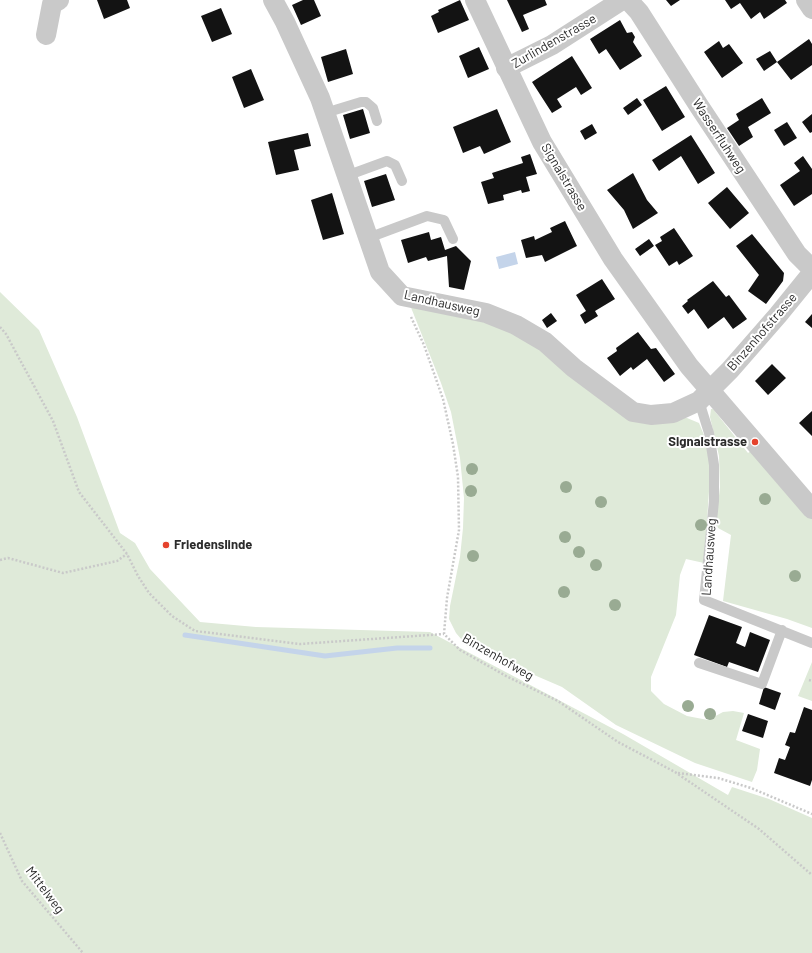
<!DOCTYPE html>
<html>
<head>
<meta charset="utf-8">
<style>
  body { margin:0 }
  canvas { display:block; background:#fff }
</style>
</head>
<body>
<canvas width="812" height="953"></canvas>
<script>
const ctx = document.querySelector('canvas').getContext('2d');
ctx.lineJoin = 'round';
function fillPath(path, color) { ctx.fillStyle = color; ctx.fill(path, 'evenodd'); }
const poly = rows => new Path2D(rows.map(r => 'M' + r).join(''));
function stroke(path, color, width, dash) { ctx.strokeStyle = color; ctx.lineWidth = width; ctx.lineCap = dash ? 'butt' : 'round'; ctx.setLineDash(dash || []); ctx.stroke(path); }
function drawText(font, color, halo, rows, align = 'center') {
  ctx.font = font + ' Barlow,sans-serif'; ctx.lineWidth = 4; ctx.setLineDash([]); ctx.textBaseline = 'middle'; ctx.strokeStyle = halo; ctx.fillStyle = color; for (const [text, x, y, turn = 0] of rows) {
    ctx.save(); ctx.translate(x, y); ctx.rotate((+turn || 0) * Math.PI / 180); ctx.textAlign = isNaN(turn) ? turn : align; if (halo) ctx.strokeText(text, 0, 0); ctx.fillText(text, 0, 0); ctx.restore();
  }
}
const green = poly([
  [0,292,39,330,77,417,120,533,135,543,150,569,200,622,256,627,430,632,623,734,728,795,732,787,769,799,812,818,812,953,0,953],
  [410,305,463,313,524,337,603,399,680,418,687,418,699,423,706,440,709,456,710,477,704,563,686,559,680,575,676,615,651,677,651,691,664,704,687,716,708,720,723,712,733,711,744,713,736,740,760,749,757,770,752,782,695,763,616,725,562,687,467,646,456,633,449,619,450,606,460,557,463,528,464,498,460,458,451,412,441,383],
  [711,409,713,409,748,453,752,450,812,518,812,628,787,619,723,601,731,535,718,528,716,522,720,487,719,456,710,417],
  [812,662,812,701,798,696]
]);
const water = poly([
  [515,252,518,264,499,269,496,257]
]);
const stream = poly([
  [185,635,325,656,397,648,430,648]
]);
const building = poly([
  [97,0,127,0,130,8,104,19],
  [303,0,314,0,321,16,301,25,292,5],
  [460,0,469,20,438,33,431,16,439,12,438,10],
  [507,0,545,0,547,5,523,15,529,29,522,32],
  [666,0,680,0,671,6],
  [725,0,785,0,787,3,764,19,760,12,751,19,740,3,731,9],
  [221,8,232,34,212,42,201,16],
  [620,20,627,33,632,32,635,37,633,42,642,56,620,70,606,49,599,54,590,39],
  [809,39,812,44,812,65,791,80,777,62,764,71,756,59,770,51,777,62],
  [719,41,723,48,729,44,743,63,722,78,704,52],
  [479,47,489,69,468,78,459,56],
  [346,49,353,74,328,82,321,57],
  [572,56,592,88,581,95,576,87,557,99,562,107,552,113,532,82],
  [251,69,264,100,244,108,232,77],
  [666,86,685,117,662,131,643,100],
  [637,98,642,105,628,115,623,108],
  [762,98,771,113,748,127,753,137,739,146,727,128,739,120,736,114],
  [363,109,370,133,350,139,343,115],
  [497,109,511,142,484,154,480,146,463,153,453,127],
  [812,114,812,132,810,133,802,122],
  [787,122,797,138,784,146,774,130],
  [592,124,597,133,585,140,580,131],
  [308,133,311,146,294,150,299,170,276,175,268,142],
  [691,135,715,173,698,184,681,156,659,171,652,160],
  [530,154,537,174,526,177,530,191,522,193,521,190,503,195,504,200,488,204,481,182,494,178,492,173,523,163,521,157],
  [803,156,812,169,812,194,794,206,780,185,800,171,794,163],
  [633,173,647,200,658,213,633,229,624,210,607,190],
  [386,174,395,200,372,207,364,181],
  [727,187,749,213,730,229,708,203],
  [332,193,344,234,323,240,311,200],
  [565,221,577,246,545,262,542,255,526,258,521,240,534,236,535,240,552,232,550,228],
  [674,228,693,256,679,265,677,261,669,266,655,245,662,241,660,237],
  [429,232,431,240,441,237,445,250,456,246,471,261,464,290,449,287,447,256,428,261,426,257,408,263,401,240],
  [752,234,784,273,783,281,766,304,748,291,759,275,736,246],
  [649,239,654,246,640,256,635,249],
  [602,279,615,299,595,311,598,316,585,324,580,315,586,311,576,295],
  [713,281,726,297,729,295,747,319,733,329,724,317,708,329,694,309,688,314,682,306,688,301,687,300],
  [551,313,557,321,547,328,542,320],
  [812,314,812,328,805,322],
  [638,332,651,349,656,348,675,374,664,382,647,359,633,370,631,367,620,376,607,358,617,351,616,348],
  [772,364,786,378,768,395,755,381],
  [812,411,812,436,799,423],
  [709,615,742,627,736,643,745,647,750,632,770,640,758,672,729,662,727,667,694,655],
  [764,687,781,693,775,710,759,704],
  [804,707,812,710,812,780,810,786,774,773,779,758,785,760,790,747,785,745,790,732,795,733],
  [748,714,768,721,763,738,742,731]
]);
const path = poly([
  [411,317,424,345,443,399,453,444,458,477,459,530,447,598,444,634,460,650,506,676,558,701,618,742,675,772,759,829,812,875],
  [0,327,6,334,53,421,79,492,127,554,138,576,149,593,172,616,195,631,300,644,444,634],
  [0,560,8,558,63,573,117,561,127,554],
  [809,680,812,681],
  [678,773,718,778,751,788,812,814],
  [0,833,22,881,83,953]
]);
const service = poly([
  [325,113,361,102,366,102,373,108,377,121],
  [346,176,387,161,395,165,402,181],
  [368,238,427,216,444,220,453,239],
  [699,401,709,433,714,465,714,501,704,600,812,643],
  [699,663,762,684,782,630]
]);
const minor = poly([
  [273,0,285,22,320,98,380,272,402,296,486,313,516,325,545,342,574,368,633,412,651,415,673,413,699,401,730,370,778,315,812,273],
  [475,0,542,142,613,259,689,366,812,509],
  [628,0,639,12,699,106,797,254,812,269],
  [806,0,812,9],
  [46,35,52,4,59,0],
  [506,68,552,45,622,0]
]);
const trees = [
  [472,469],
  [566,487],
  [471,491],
  [765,499],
  [601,502],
  [701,525],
  [565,537],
  [579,552],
  [473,556],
  [596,565],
  [795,576],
  [564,592],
  [615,605],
  [688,706],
  [710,714]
];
const markers = [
  [755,442,4,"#e5422c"],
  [166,545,4,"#e5422c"]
];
const streetNames = [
  ["Zurlindenstrasse",554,41,-30],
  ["Wasserfluhweg",719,136,57],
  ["Signalstrasse",564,177,59],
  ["Landhausweg",442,303,13],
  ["Binzenhofstrasse",762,332,-49],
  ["Landhausweg",709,557,-86],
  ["Binzenhofweg",498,657,30],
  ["Mittelweg",45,890,53]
];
const poiNames = [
  ["Signalstrasse",747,442],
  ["Friedenslinde",174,545,"left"]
];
fillPath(green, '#dfead9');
fillPath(water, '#c4d4ea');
stroke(stream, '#c4d4ea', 5);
fillPath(building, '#131313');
stroke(path, '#c9c9c9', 2.5, [2, 2]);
stroke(service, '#c9c9c9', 10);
stroke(minor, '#c9c9c9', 20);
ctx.fillStyle = '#99ab93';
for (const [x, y] of trees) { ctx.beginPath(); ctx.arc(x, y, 6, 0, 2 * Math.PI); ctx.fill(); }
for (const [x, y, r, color] of markers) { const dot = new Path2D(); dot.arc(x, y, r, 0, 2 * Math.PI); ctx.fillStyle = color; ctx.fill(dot); stroke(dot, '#fff', 1.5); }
drawText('13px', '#2c2c2c', '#fff', streetNames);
drawText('bold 13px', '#2c2c2c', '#fff', poiNames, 'right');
</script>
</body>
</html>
